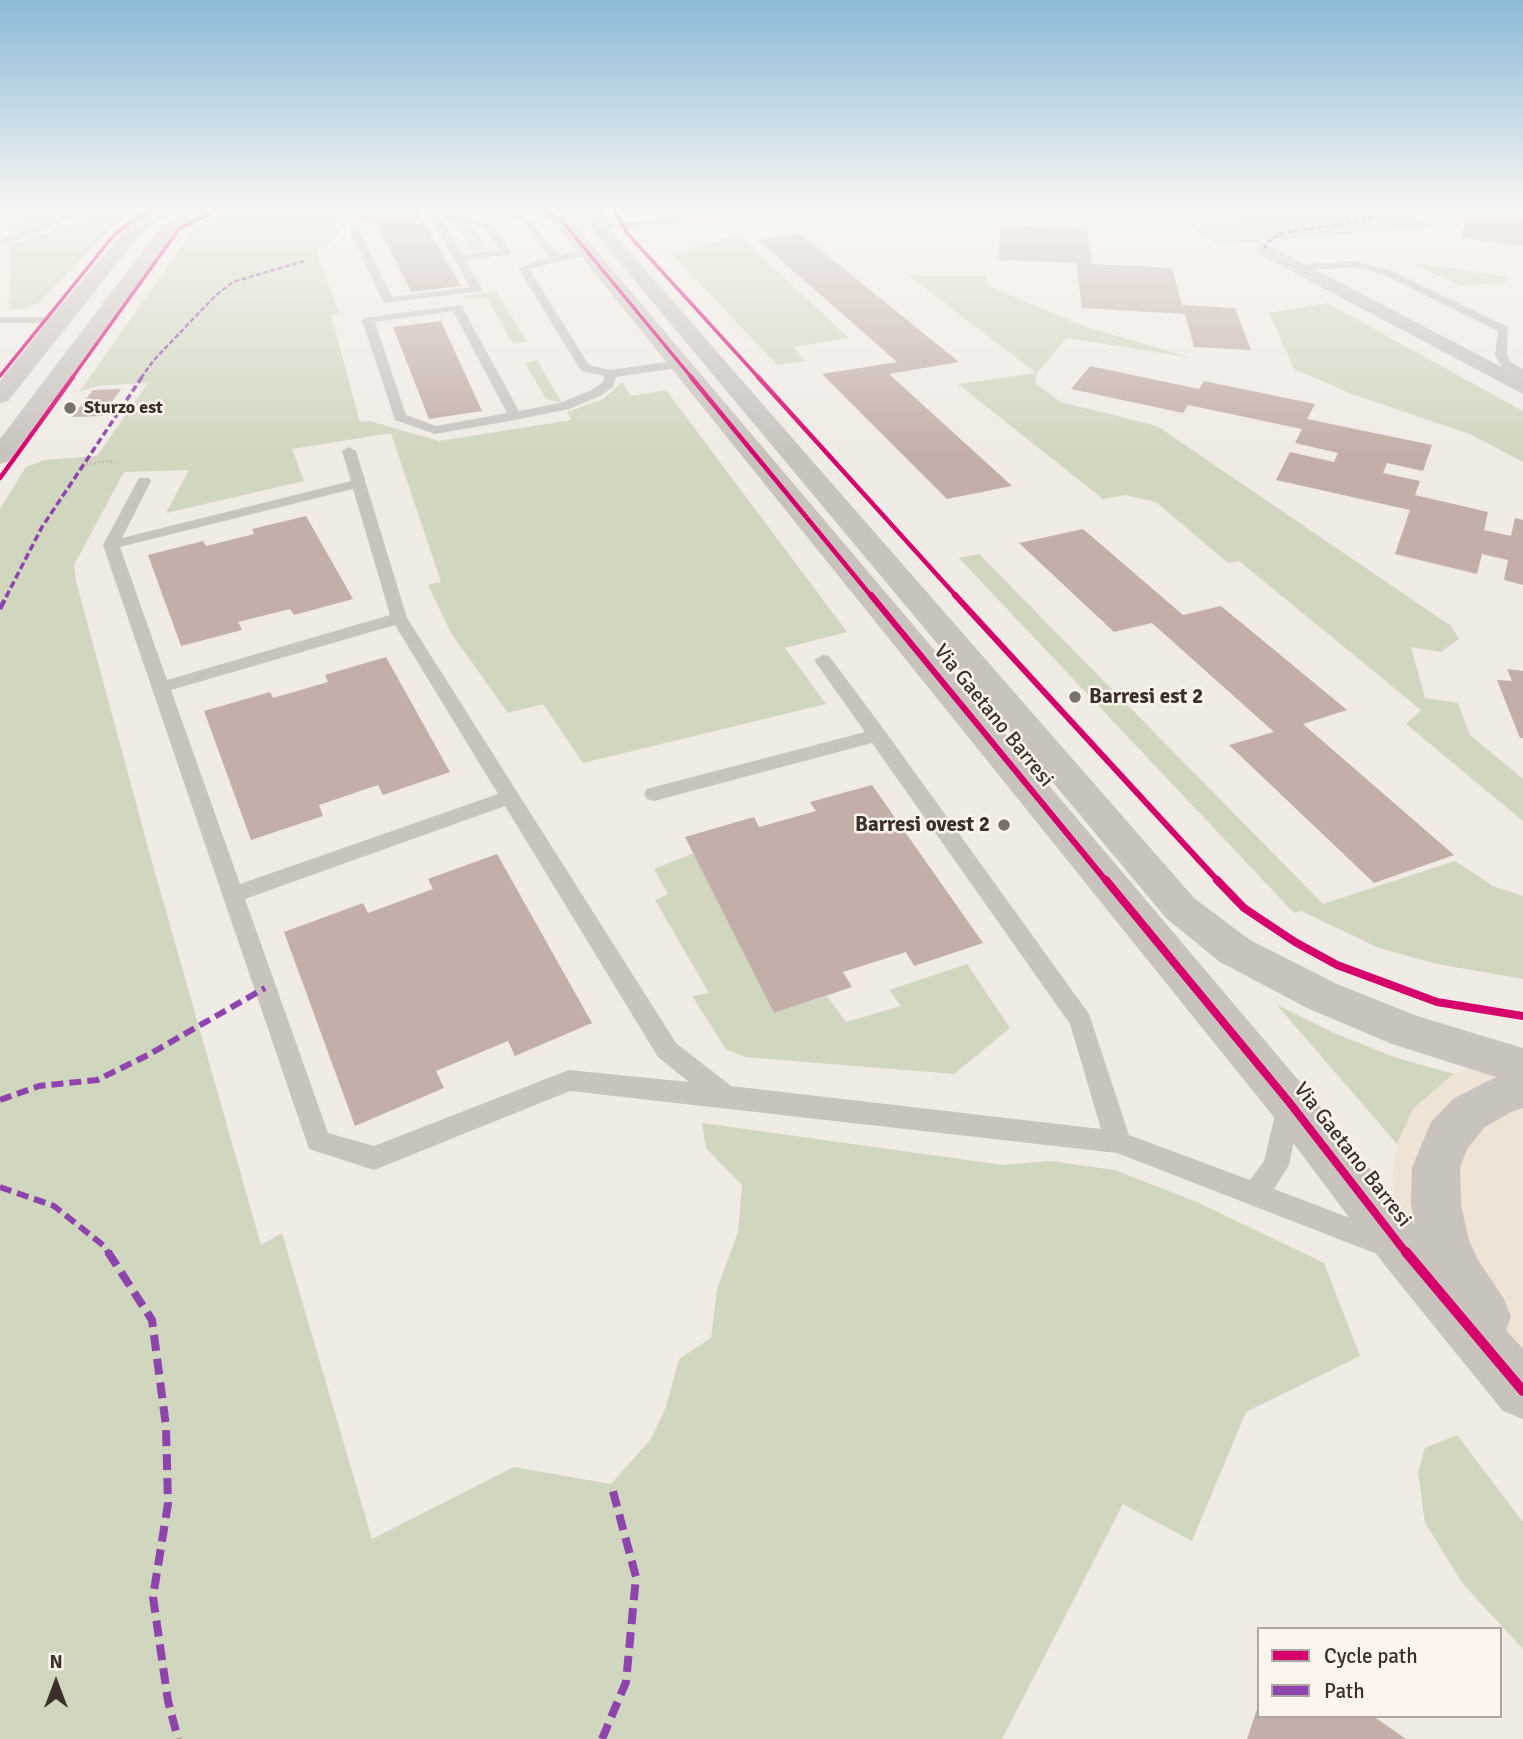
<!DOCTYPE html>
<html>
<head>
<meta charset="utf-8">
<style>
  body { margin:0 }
  #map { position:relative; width:1523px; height:1739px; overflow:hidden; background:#f0ebe5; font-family:Signika,sans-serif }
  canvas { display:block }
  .legend { position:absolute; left:1257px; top:1627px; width:245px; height:91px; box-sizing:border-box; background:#fbf5ee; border:2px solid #aea6a0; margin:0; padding:9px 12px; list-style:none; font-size:21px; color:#3b302b }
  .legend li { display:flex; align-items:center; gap:14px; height:35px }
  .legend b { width:35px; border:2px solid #aea6a0 }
  .north { position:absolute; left:21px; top:1648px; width:70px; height:70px; -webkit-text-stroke:5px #fbf5ee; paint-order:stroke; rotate:0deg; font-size:19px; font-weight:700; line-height:28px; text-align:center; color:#3b302b }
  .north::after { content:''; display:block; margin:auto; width:24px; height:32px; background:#3b302b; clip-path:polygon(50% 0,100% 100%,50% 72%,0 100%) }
</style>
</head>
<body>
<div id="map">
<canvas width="1523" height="1739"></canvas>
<ul class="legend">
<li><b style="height:9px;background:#d6006c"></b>Cycle path</li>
<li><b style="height:9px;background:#8e44ad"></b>Path</li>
</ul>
<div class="north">N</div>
</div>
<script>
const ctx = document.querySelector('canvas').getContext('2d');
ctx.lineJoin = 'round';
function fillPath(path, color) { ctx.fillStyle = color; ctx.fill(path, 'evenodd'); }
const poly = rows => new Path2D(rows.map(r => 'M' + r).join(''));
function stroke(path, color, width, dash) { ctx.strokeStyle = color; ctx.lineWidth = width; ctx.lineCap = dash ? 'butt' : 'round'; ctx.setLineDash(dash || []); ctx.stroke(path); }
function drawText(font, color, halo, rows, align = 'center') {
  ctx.font = font + ' Signika,sans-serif'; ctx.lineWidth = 5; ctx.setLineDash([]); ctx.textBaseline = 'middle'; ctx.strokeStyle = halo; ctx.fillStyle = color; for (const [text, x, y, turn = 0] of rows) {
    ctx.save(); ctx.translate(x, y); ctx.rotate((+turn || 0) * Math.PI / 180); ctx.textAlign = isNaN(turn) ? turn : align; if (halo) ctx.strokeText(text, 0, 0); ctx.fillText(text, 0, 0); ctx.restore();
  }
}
const green = poly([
  [63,210,83,210,9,235,8,221],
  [109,210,141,210,113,226,39,303,28,308,9,310,10,245],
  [231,210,357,210,362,220,334,223,340,231,337,237,316,250,339,313,331,315,360,422,370,421,439,441,571,420,567,412,603,399,622,382,631,396,666,390,847,632,785,648,826,704,583,763,543,704,508,713,451,633,428,585,441,582,391,433,292,449,304,481,166,513,189,470,124,472,74,565,76,581,150,855,261,1245,282,1233,372,1539,514,1467,611,1484,651,1439,666,1407,679,1359,711,1338,717,1289,738,1232,742,1185,706,1148,702,1123,1003,1165,1050,1161,1115,1170,1197,1202,1324,1263,1360,1356,1246,1412,1192,1541,1123,1504,1002,1739,0,1739,0,509,26,467,44,460,97,456,148,383,98,386,79,392,190,235,204,222],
  [1347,210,1406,210,1430,228,1218,244,1180,222],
  [461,225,472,226,487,249,472,252,457,227],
  [739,235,849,338,794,347,805,361,777,365,671,253],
  [1412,263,1506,276,1505,283,1460,286],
  [908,275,987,276,987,285,1086,327,1192,358,1067,338,1037,373,1035,383,1061,402,1157,426,1451,626,1459,639,1441,652,1411,647,1425,698,1458,703,1470,735,1523,779,1523,821,1406,724,1421,710,1239,561,1228,563,1156,502,1125,495,1103,499,958,384,1036,373],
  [496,291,527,342,513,344,487,297,471,299,459,296],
  [1327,303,1523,411,1523,462,1470,434,1352,394,1294,369,1269,313],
  [537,360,562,403,546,399,525,363],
  [979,554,1323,904,1455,861,1493,886,1523,896,1523,979,1437,964,1379,948,1301,911,1294,913,959,558],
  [694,853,774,1013,827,996,846,1022,901,1006,889,990,967,964,1010,1028,954,1074,745,1057,726,1049,692,996,709,993,655,900,668,894,654,869],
  [1277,1005,1334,1033,1397,1058,1454,1074,1413,1109,1397,1144],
  [1457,1435,1523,1522,1523,1649,1463,1584,1425,1523,1418,1472,1425,1448]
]);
const plaza = poly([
  [1523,1054,1523,1391,1395,1213,1392,1176,1397,1144,1413,1109,1454,1074,1484,1062]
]);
const building = poly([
  [357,210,417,210,461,286,411,292,376,222,363,223],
  [1466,210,1523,215,1523,246,1461,238],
  [1000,225,1087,229,1092,264,1172,268,1182,305,1235,308,1251,350,1194,347,1185,314,1082,308,1076,263,999,260],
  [801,234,959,362,889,374,1012,486,947,499,822,374,897,362,758,240],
  [441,321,482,411,429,419,393,327],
  [1090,366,1199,389,1204,381,1315,404,1307,419,1432,445,1423,471,1387,463,1383,473,1420,481,1415,495,1488,512,1484,530,1511,536,1515,518,1523,520,1523,585,1504,580,1508,560,1482,554,1477,574,1395,554,1410,510,1276,480,1290,452,1334,462,1338,453,1295,443,1302,429,1188,405,1183,413,1071,389],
  [121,389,102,416,72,417,93,390],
  [306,516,353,599,294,615,290,609,238,622,242,630,181,646,148,555,203,541,206,546,254,534,252,529],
  [1083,529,1183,615,1221,606,1347,710,1303,724,1454,855,1374,883,1229,745,1274,732,1152,623,1114,632,1019,543],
  [386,657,450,772,383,795,378,785,319,805,323,816,251,840,204,711,270,692,273,698,328,682,325,675],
  [1507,669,1523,671,1523,738,1520,738,1497,680,1512,681],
  [872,785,983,943,914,966,906,952,843,972,852,987,774,1013,685,837,754,817,759,827,816,811,810,802],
  [497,854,592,1023,515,1056,508,1041,436,1071,444,1088,355,1126,284,932,363,903,368,913,433,889,428,879],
  [1258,1706,1259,1716,1373,1716,1406,1739,1247,1739]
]);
const path = poly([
  [82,464,115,461]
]);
const service = poly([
  [21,210,43,210,0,220,0,214,21,210],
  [83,210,98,210,0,245,0,239,83,210],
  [426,210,486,222,495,228,511,252,506,255,465,260,482,289,481,291,384,303,349,230,351,228,359,230,392,297,470,287,426,210],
  [442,220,480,226,488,232,499,250,462,255,442,220],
  [497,210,509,210,530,221,558,255,589,250,594,253,529,269,589,365,610,370,680,360,686,364,684,367,616,377,613,387,600,396,569,409,515,420,435,434,395,420,362,320,364,318,461,305,519,411,560,403,592,390,603,382,604,376,581,371,518,268,549,257,524,225,497,210],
  [453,311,507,413,436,426,406,415,375,322,453,311],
  [751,210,789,210,600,231,595,228,600,225,751,210],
  [1355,261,1390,270,1508,327,1507,355,1511,362,1523,369,1523,378,1502,367,1495,355,1498,331,1382,274,1355,267,1299,271,1294,268,1299,265,1355,261],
  [0,317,59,317,65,320,59,323,0,323,0,317],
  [349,447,356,451,407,618,676,1043,731,1086,1101,1129,1070,1024,872,743,654,801,647,799,644,794,647,789,654,787,865,732,814,660,823,655,829,656,885,731,1089,1014,1129,1135,1250,1180,1264,1161,1280,1094,1289,1091,1298,1094,1302,1102,1289,1165,1274,1189,1400,1237,1404,1246,1400,1255,1390,1259,1117,1153,570,1091,374,1170,309,1149,103,545,139,478,149,478,151,481,122,538,351,481,342,451,349,447],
  [353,489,390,615,167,680,120,547,353,489],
  [395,625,498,794,240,884,171,690,395,625],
  [505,806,658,1057,689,1082,569,1070,374,1146,328,1133,245,899,505,806]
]);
const minor = poly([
  [1264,243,1523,378,1523,394,1257,253,1255,249,1257,245,1264,243]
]);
const tertiary = poly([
  [154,210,175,210,139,236,8,401,0,403,0,381,52,316,127,228,154,210],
  [189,210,212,210,172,236,9,461,0,464,0,439,160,228,189,210],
  [537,210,558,210,567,216,1305,1088,1415,1225,1411,1205,1412,1168,1431,1122,1453,1099,1496,1077,1392,1044,1307,1008,1220,962,1166,918,594,232,584,210,602,210,608,227,1194,898,1250,940,1337,984,1417,1016,1523,1048,1523,1108,1511,1112,1485,1127,1467,1149,1460,1168,1461,1205,1469,1240,1478,1260,1504,1299,1511,1317,1506,1330,1523,1349,1523,1419,1503,1411,1387,1268,1273,1116,582,257,555,224,537,210]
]);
const quietFar4 = poly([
  [1264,249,1268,242,1282,233,1353,222,1396,210],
  [141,378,153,361,216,295,233,282,304,261]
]);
const quietFar3 = poly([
  [6,597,42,527,142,377]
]);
const quietFar2 = poly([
  [0,609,7,595]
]);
const quietFar1 = poly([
  [0,1100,39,1086,97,1080,148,1055,265,988],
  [0,1187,54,1206,104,1246,109,1254]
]);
const quiet = poly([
  [108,1252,152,1320,166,1426,168,1504,153,1597,168,1701,178,1739],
  [602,1739,626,1682,636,1577,611,1484]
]);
const cyclewayFar4 = poly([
  [545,210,561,220,692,378],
  [615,210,626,232,759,378],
  [0,376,114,235,132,221,155,210],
  [72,378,179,229,216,210]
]);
const cyclewayFar3 = poly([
  [691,377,872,597],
  [758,377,957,597],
  [0,478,73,377]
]);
const cyclewayFar2 = poly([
  [871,595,1107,882],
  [955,595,1219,882]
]);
const cyclewayFar1 = poly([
  [1106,880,1289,1102,1407,1254],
  [1217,880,1244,908,1295,942,1337,965,1437,1002,1523,1016]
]);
const cycleway = poly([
  [1406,1252,1523,1391]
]);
const markers = [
  [70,408,7,"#7a716c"],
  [1075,697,7,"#7a716c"],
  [1004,825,7,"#7a716c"]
];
const farPoinames = [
  ["Sturzo est",84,408]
];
const poiNames = [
  ["Barresi est 2",1089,697],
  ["Barresi ovest 2",990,825,"right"]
];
const streetNames = [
  ["Via Gaetano Barresi",993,716,51],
  ["Via Gaetano Barresi",1352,1155,52]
];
fillPath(green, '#d1d6bf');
fillPath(plaza, '#eee3d5');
fillPath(building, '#c3afa7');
stroke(path, '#c2bbb6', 2.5, [2, 2]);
fillPath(service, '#c9c3be');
fillPath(minor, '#c9c3be');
fillPath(tertiary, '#c9c3be');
stroke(quietFar4, '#8e44ad', 2.5, [5, 2.5]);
stroke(quietFar3, '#8e44ad', 3.5, [7, 3.5]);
stroke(quietFar2, '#8e44ad', 4.5, [10, 4.5]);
stroke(quietFar1, '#8e44ad', 6, [12, 6]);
stroke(quiet, '#8e44ad', 8, [16, 8]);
stroke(cyclewayFar4, '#d6006c', 3.5);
stroke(cyclewayFar3, '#d6006c', 4.5);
stroke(cyclewayFar2, '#d6006c', 6);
stroke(cyclewayFar1, '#d6006c', 8);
stroke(cycleway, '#d6006c', 10);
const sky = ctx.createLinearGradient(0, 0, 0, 454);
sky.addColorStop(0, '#8bbad8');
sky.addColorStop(0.46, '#f8f6f3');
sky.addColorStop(1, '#f8f6f300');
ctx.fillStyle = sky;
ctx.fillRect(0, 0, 1523, 454);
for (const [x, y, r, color] of markers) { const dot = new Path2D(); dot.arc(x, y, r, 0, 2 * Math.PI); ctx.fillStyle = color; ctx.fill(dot); stroke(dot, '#fbf5ee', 2.5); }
drawText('bold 18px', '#3b302b', '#fbf5ee', farPoinames, 'left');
drawText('bold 21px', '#3b302b', '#fbf5ee', poiNames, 'left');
drawText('21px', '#3b302b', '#fbf5ee', streetNames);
</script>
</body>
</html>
